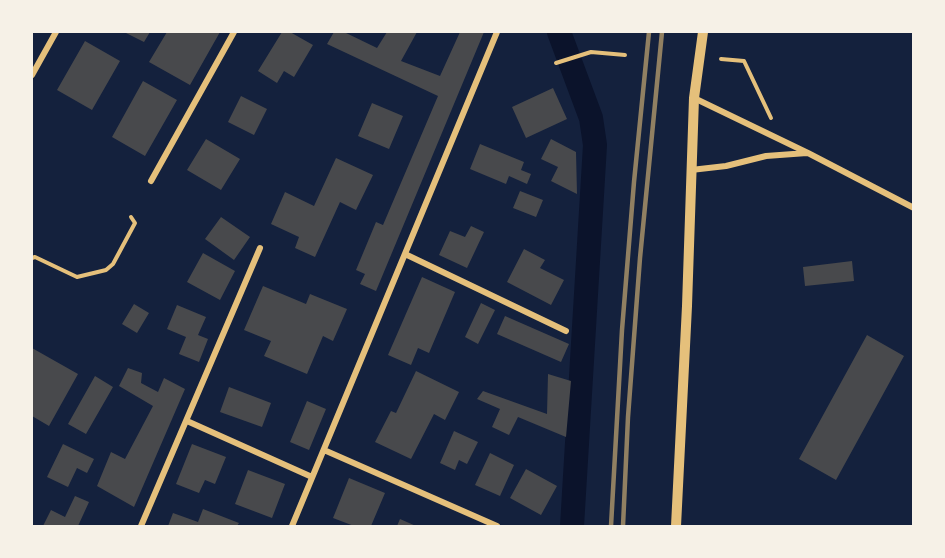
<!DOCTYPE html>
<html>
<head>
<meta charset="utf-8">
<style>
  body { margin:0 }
  #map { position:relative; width:945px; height:558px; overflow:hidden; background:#14213d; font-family:Roboto,sans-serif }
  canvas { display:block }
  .frame { position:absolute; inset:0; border:33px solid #f6f1e7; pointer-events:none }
</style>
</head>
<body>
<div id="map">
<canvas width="945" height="558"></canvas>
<div class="frame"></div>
</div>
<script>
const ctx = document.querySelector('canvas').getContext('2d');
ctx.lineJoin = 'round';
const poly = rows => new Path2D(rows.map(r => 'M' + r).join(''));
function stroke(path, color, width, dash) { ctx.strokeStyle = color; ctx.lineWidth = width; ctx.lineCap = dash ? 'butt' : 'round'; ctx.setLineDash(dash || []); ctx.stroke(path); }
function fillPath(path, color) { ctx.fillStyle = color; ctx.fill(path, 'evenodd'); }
const canal = poly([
  [559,32,591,118,595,145,572,526]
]);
const building = poly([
  [124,32,150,32,144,42],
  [167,32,220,32,190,85,149,62],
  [282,32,290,32,313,45,294,77,284,71,277,83,258,71],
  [334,32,344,32,377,48,387,32,417,32,401,61,440,76,460,32,484,32,376,291,360,284,365,274,356,270,376,222,383,225,438,96,327,44],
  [85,41,120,61,92,110,57,90],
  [143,81,177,100,145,156,112,137],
  [553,88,567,119,526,138,512,107],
  [241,96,267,109,254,135,228,122],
  [372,103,403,116,389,149,358,136],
  [206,139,240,159,221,190,187,170],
  [551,139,576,152,577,194,551,181,558,167,541,159],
  [480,144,524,162,521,170,531,174,527,184,509,176,506,184,470,169],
  [336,158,373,175,356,210,340,202,315,257,295,248,299,237,271,224,285,192,314,206],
  [520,191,543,200,536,217,513,208],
  [221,217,250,237,234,260,205,239],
  [471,226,484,232,467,268,439,255,450,231,465,237],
  [524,249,545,260,540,268,564,280,551,305,507,282],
  [203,253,235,271,220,300,187,282],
  [852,261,854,281,805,286,803,267],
  [422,277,455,292,429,353,418,348,411,365,388,355],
  [263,286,306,304,310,294,347,309,333,341,323,336,307,374,264,356,271,341,244,330],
  [481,303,495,310,478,344,465,337],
  [134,304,149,313,137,333,122,324],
  [177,305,206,317,198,335,208,339,199,362,179,354,186,337,167,329],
  [505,316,569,344,561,362,497,334],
  [867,335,904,356,836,480,799,459],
  [32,348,78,374,49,426,32,416],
  [128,368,142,373,141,383,158,392,164,378,185,389,134,507,97,486,111,452,125,459,153,406,119,386],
  [416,371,459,392,445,420,434,414,411,459,375,442,391,411,396,413],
  [548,374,571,381,566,437,518,417,509,435,492,427,500,409,477,399,483,391,547,414],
  [95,376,113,387,86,434,68,424],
  [229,387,271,403,262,427,220,412],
  [307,401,326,409,309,450,290,442],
  [454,431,478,442,467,464,459,460,455,470,440,463],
  [63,444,94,459,87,473,77,468,68,487,47,477],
  [192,444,226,457,215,484,205,480,199,493,176,484],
  [490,453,514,465,500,496,475,485],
  [526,469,557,486,541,515,510,498],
  [248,470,285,484,272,518,235,504],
  [349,478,385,493,371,526,354,526,333,518],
  [75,496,89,502,78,526,43,526,51,510,65,517],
  [203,509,239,523,237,526,168,526,173,513,198,522],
  [400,519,416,526,397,526]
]);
const path = poly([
  [721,59,744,61,771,118],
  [556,63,591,52,625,55],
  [32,258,35,257,77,277,106,270,113,264,135,223,131,217]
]);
const minor = poly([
  [32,75,56,32],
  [694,98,808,153,914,208],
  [691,170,726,166,766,156,807,153],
  [151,181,234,32],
  [405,254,566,331],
  [187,421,312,477],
  [324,450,497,526],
  [141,526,260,248],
  [292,526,497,32]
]);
const tertiary = poly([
  [676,526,687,306,694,98,703,32]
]);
const rail = poly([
  [611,526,622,330,634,182,649,32],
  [623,526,628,417,640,258,662,32]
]);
stroke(canal, '#0b132b', 24);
fillPath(building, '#48494c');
stroke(path, '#e5c07b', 4);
stroke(minor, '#e5c07b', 6);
stroke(tertiary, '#e5c07b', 10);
stroke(rail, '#918062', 4.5);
</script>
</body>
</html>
